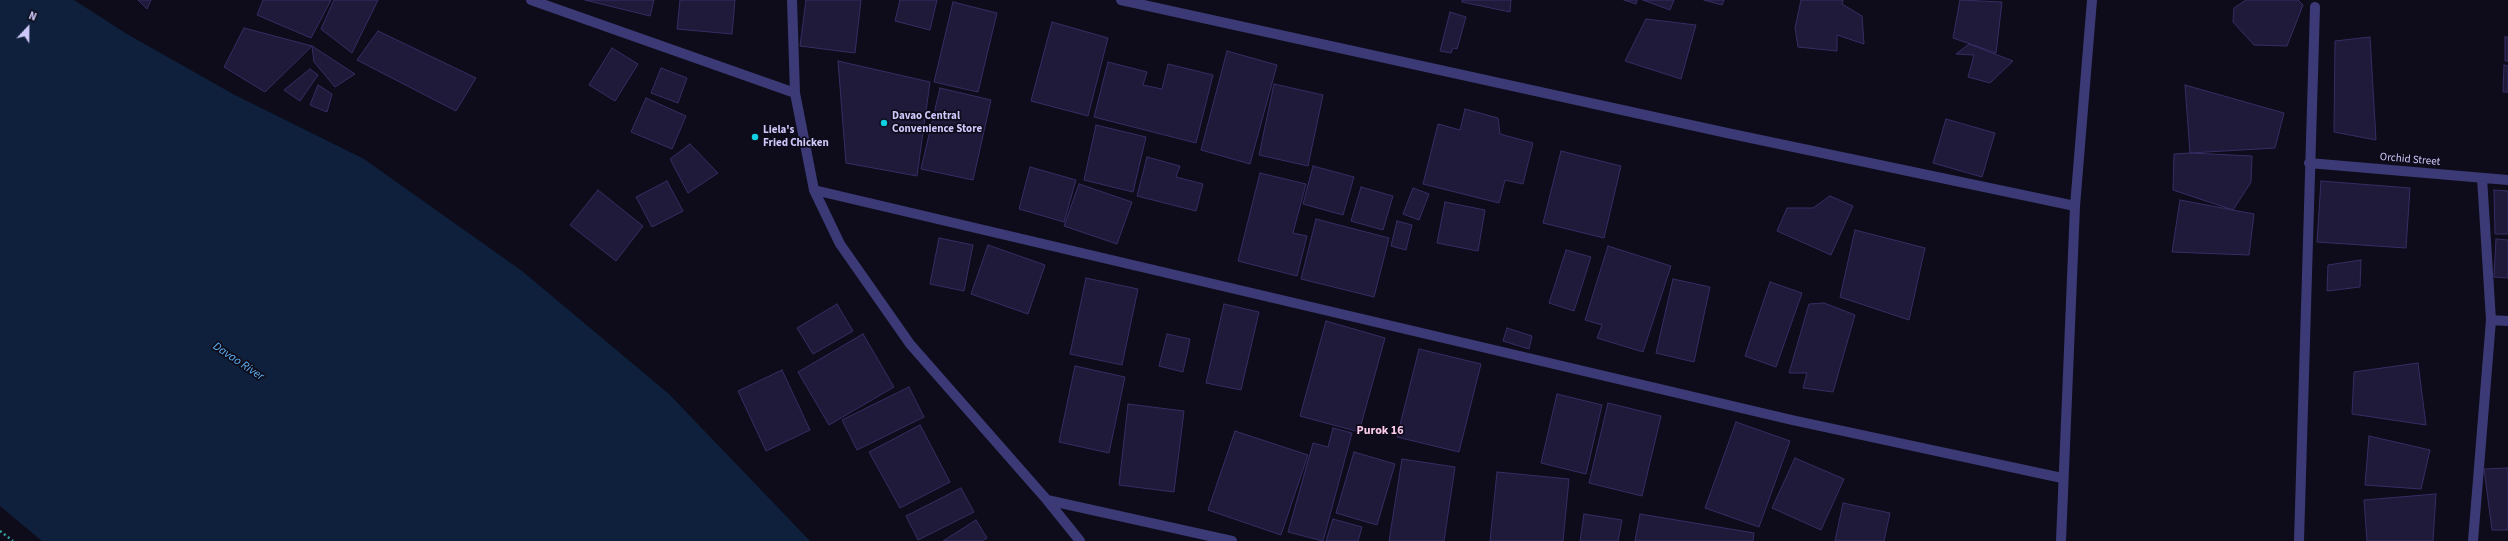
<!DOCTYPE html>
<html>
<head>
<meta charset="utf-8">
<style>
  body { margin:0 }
  #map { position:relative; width:2508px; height:541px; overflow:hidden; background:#0e0c1a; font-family:"Source Sans 3",sans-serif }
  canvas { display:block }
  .north { position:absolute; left:8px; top:8px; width:40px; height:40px; -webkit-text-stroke:3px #0e0c1a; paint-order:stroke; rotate:22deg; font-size:11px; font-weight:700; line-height:16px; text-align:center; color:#cec8fb }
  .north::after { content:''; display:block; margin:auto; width:14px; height:18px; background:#cec8fb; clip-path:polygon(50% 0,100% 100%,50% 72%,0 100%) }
</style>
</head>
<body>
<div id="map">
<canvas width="2508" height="541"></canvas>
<div class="north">N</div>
</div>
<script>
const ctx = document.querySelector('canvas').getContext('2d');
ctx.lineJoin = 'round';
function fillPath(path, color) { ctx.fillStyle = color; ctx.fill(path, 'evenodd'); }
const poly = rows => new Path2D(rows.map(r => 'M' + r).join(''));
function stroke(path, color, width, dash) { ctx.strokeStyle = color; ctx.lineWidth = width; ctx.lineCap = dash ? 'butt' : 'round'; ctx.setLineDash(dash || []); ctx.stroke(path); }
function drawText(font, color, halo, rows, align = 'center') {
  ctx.font = font + ' "Source Sans 3",sans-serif'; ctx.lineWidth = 3.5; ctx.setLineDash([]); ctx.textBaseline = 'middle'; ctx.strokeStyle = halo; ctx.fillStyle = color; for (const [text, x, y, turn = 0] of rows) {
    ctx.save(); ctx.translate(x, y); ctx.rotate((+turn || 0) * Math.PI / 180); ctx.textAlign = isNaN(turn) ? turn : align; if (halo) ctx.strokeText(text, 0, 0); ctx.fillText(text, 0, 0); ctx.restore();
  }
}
const water = poly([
  [0,0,74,0,127,34,233,94,364,159,522,271,669,394,810,541,42,541,0,506]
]);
const building = poly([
  [138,0,151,0,147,9,138,0],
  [263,0,331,0,311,38,257,15,263,0],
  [334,0,378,0,352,53,321,29,334,0],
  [585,0,654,0,650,16,585,0],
  [680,0,735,0,732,34,677,29,680,0],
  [806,0,861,0,855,53,800,46,806,0],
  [900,0,937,0,930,30,895,21,900,0],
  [1462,0,1511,0,1510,12,1462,2,1462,0],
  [1624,0,1637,0,1636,4,1624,0],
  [1643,0,1674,0,1670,10,1643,0],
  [1704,0,1724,0,1722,5,1704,0],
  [1801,0,1843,0,1842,4,1862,16,1864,44,1837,35,1837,51,1798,47,1795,28,1801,0],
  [1960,0,2002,2,1996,53,1953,38,1960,0],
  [2246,0,2298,0,2303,5,2287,46,2254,45,2233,22,2234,8,2246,0],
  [953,2,997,13,978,92,934,82,953,2],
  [1450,12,1466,17,1457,49,1453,48,1451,53,1440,51,1450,12],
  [1646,19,1696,25,1681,79,1625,61,1646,19],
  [1052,22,1108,38,1088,116,1031,101,1052,22],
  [244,28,312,46,265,92,224,67,244,28],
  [378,31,476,78,456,111,357,60,378,31],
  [2370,37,2376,140,2334,132,2335,41,2370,37],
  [2505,37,2508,37,2508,61,2505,61,2505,37],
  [1969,44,2013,61,1990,83,1968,77,1974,55,1956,54,1969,44],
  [312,46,355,74,335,87,314,62,312,46],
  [612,48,638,64,615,101,589,85,612,48],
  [1227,51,1277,65,1250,164,1201,150,1227,51],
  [838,61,930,82,917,176,846,163,838,61],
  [1108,62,1147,72,1143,85,1162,89,1168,64,1213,75,1196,143,1094,117,1108,62],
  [2504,65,2508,66,2508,92,2503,92,2504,65],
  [661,68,687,78,678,103,651,93,661,68],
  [310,69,318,75,300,101,284,90,310,69],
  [1274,84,1323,95,1308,166,1259,155,1274,84],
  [318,85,332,94,327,112,310,105,318,85],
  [2185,85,2284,113,2275,148,2190,153,2185,85],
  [940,88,991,100,973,180,921,169,940,88],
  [646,98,686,116,672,149,631,132,646,98],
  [1465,109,1498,118,1500,134,1533,143,1523,184,1505,180,1499,203,1423,184,1438,124,1460,130,1465,109],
  [1946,119,1995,133,1982,177,1933,163,1946,119],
  [1096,125,1146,137,1133,192,1084,180,1096,125],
  [690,144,718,173,688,193,670,159,690,144],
  [1561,151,1621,166,1604,238,1543,223,1561,151],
  [2190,153,2252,156,2251,182,2233,210,2173,190,2174,154,2190,153],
  [1147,157,1180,166,1176,177,1203,184,1196,211,1137,196,1147,157],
  [1313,166,1354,177,1343,215,1303,204,1313,166],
  [1030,167,1076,180,1064,222,1019,209,1030,167],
  [1260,173,1306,184,1293,233,1307,236,1297,276,1238,261,1260,173],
  [667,181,683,211,652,227,636,197,667,181],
  [2321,181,2410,188,2406,248,2317,242,2321,181],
  [1079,184,1132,202,1117,244,1064,226,1079,184],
  [1361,187,1393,196,1383,230,1351,221,1361,187],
  [1413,188,1429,194,1419,220,1403,214,1413,188],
  [598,190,643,226,616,261,570,225,598,190],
  [2494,190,2508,191,2508,234,2495,234,2494,190],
  [1830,196,1853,206,1831,255,1777,231,1787,208,1813,208,1830,196],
  [2180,200,2254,214,2249,255,2172,252,2180,200],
  [1445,202,1485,210,1478,251,1437,243,1445,202],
  [1316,219,1389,238,1374,297,1301,279,1316,219],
  [1397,221,1412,225,1406,250,1391,246,1397,221],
  [1855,230,1925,248,1909,320,1840,297,1855,230],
  [939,238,973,245,964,291,930,284,939,238],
  [2496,239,2508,240,2508,278,2494,277,2496,239],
  [988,245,1045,265,1028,314,971,294,988,245],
  [1608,246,1671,266,1643,352,1597,338,1602,325,1585,320,1608,246],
  [1566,250,1591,257,1574,311,1549,303,1566,250],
  [2361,260,2360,287,2327,291,2328,265,2361,260],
  [1086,278,1138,289,1122,365,1070,354,1086,278],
  [1673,279,1710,287,1694,362,1656,353,1673,279],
  [1770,282,1802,293,1776,367,1745,356,1770,282],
  [1824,303,1855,315,1833,392,1803,388,1807,373,1789,373,1809,304,1824,303],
  [837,304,853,331,813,354,797,328,837,304],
  [1224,304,1259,312,1241,390,1206,383,1224,304],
  [1326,321,1385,338,1359,432,1300,416,1326,321],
  [1507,328,1532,336,1529,349,1503,341,1507,328],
  [863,334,894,387,829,425,798,372,863,334],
  [1167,334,1190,339,1183,372,1159,366,1167,334],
  [1419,349,1481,364,1459,452,1397,437,1419,349],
  [2418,363,2426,425,2352,414,2354,372,2418,363],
  [1075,366,1125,377,1109,453,1059,442,1075,366],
  [782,370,810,430,766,451,738,391,782,370],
  [909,387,924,417,857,450,842,420,909,387],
  [1557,394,1602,405,1586,474,1541,463,1557,394],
  [1608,403,1661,416,1642,496,1589,483,1608,403],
  [1128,404,1184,411,1174,492,1119,485,1128,404],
  [1736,422,1790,441,1759,527,1705,508,1736,422],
  [920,425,950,482,900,508,869,452,920,425],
  [1333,428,1352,433,1323,541,1288,532,1313,443,1328,447,1333,428],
  [1235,431,1308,455,1281,535,1208,510,1235,431],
  [2369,436,2430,450,2421,489,2365,485,2369,436],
  [1354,452,1395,464,1377,525,1336,513,1354,452],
  [1795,458,1844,479,1821,530,1772,508,1795,458],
  [1402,459,1455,467,1444,541,1389,541,1402,459],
  [2508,468,2508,530,2492,530,2484,469,2508,468],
  [1497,472,1569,479,1563,541,1490,541,1497,472],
  [961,488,974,512,918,540,906,516,961,488],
  [2436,494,2433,541,2367,541,2364,500,2436,494],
  [1843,503,1890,513,1884,541,1835,541,1843,503],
  [1584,514,1622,520,1618,541,1580,541,1584,514],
  [1640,514,1754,533,1753,541,1635,541,1640,514],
  [1333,519,1362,527,1358,541,1326,541,1333,519],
  [976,520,987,538,982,541,943,541,976,520]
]);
const path = poly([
  [0,531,13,541]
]);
const minor = poly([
  [531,0,795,93],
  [792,0,795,93,805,144,814,190,840,244,910,344,1047,500,1080,541],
  [1121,0,1727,133,2075,206],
  [2309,163,2508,180],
  [814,190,1792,420,2062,478],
  [2491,320,2508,321],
  [1047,500,1232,541],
  [2061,541,2075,206,2092,0],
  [2299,541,2315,7],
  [2473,541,2491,320,2482,178]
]);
const markers = [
  [884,123,4,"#0fcfe1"],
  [755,137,4,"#0fcfe1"]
];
const poiNames = [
  ["Davao Central",892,117],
  ["Convenience Store",892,130],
  ["Liela's",763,131],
  ["Fried Chicken",763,144]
];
const streetNames = [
  ["Orchid Street",2410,160,5]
];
const waterNames = [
  ["Davao River",238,362,34]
];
const neighbourhoodNames = [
  ["Purok 16",1380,431]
];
fillPath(water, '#0e203c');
fillPath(building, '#1f193a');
stroke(building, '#372d64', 1);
stroke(path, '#34a49c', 2.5, [2, 3]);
stroke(minor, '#3b3a76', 10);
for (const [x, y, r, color] of markers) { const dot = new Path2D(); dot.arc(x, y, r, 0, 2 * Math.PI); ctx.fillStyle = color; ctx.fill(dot); stroke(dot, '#0e0c1a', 1.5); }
drawText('bold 11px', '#cec8fb', '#0e0c1a', poiNames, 'left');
drawText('11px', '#cec8fb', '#0e0c1a', streetNames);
drawText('italic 12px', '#5db0f4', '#0e0c1a', waterNames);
drawText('bold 12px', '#fccaea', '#0e0c1a', neighbourhoodNames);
</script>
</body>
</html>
